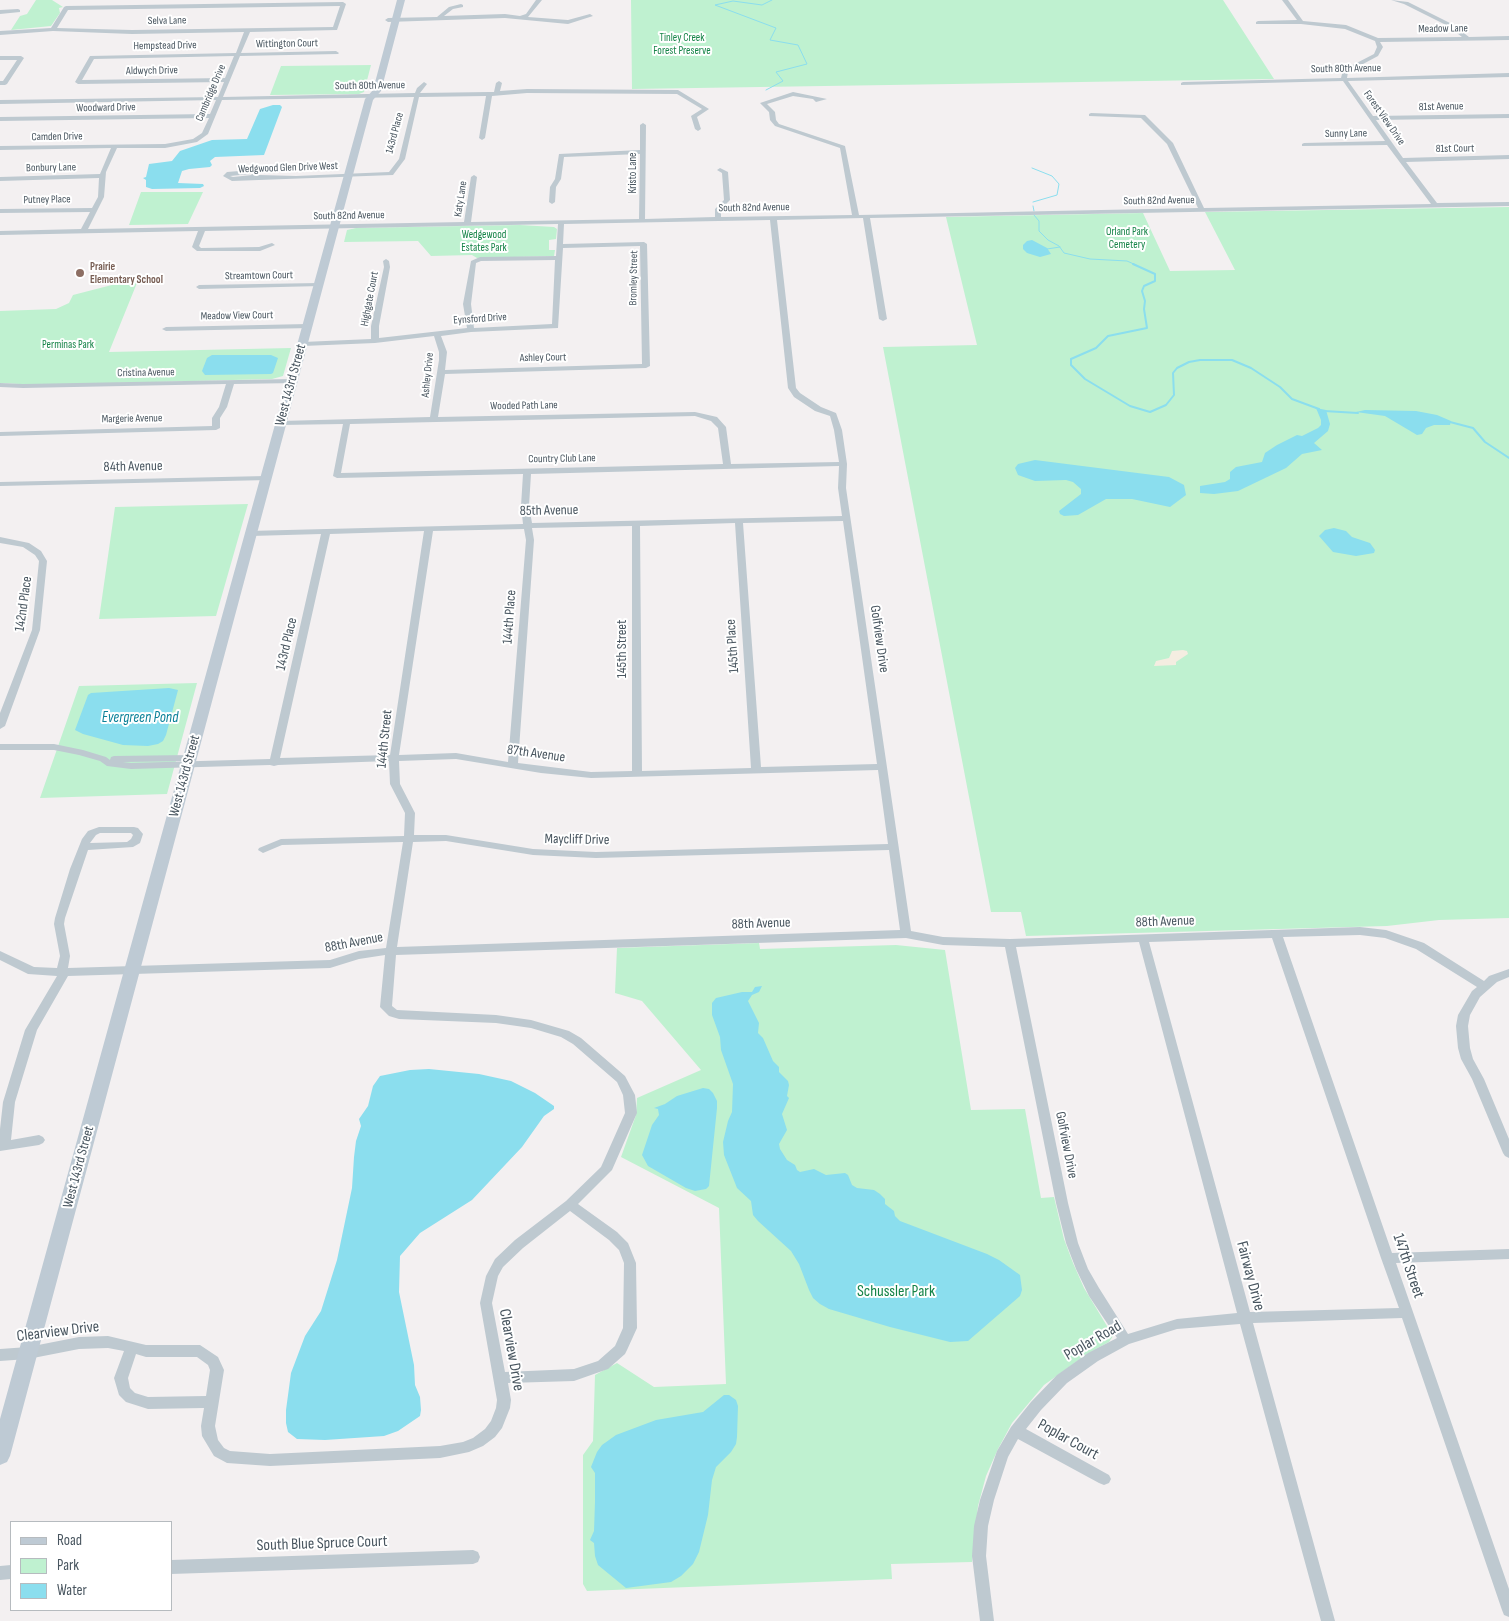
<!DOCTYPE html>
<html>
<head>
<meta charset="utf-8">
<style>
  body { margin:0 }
  #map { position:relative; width:1509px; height:1621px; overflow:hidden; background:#f3f0f1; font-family:"Sofia Sans Condensed",sans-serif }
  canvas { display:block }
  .legend { position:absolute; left:10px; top:1521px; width:162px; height:90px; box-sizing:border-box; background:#fff; border:1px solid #b6bbbf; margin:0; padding:6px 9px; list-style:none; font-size:15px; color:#48555f }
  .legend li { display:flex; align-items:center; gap:10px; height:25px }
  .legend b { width:25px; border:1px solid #b6bbbf }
</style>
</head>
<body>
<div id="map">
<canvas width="1509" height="1621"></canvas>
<ul class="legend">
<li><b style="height:6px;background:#becad4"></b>Road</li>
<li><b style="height:14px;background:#bff1d0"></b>Park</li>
<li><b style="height:14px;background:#8bdeee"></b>Water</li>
</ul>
</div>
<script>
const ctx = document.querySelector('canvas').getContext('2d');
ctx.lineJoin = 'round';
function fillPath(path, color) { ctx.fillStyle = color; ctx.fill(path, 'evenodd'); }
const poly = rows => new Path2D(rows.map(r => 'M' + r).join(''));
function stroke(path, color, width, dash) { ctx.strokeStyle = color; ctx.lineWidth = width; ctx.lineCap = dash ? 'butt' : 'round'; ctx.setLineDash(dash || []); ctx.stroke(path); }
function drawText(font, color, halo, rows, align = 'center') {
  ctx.font = font + ' "Sofia Sans Condensed",sans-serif'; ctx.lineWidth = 4; ctx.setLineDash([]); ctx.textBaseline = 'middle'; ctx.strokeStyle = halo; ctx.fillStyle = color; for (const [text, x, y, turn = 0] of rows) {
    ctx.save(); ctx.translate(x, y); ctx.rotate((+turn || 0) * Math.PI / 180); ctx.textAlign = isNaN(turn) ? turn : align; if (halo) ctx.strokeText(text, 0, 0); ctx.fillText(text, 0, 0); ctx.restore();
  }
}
const green = poly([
  [36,0,52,0,63,7,59,8,60,13,51,26,11,30,20,16,27,14],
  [631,0,1223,0,1274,79,632,89],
  [371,65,364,92,359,94,270,95,281,66],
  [141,192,203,192,188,224,129,225],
  [1509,207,1509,918,1439,920,1387,926,1026,936,1021,912,991,912,883,347,977,345,946,217,1143,213,1170,271,1235,270,1205,212],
  [520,225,554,227,557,229,556,239,549,240,549,250,555,250,554,256,477,258,472,255,431,256,418,241,344,242,347,230,356,228],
  [139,278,109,352,291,348,283,376,272,379,39,385,0,383,0,311,56,309,69,303,73,295],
  [248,504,216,616,99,619,115,507],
  [197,683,167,794,40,798,79,686],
  [759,943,760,949,896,945,945,950,971,1110,1025,1109,1041,1198,1054,1197,1064,1239,1073,1263,1084,1288,1113,1336,1109,1342,1087,1354,1044,1385,1012,1423,998,1449,986,1476,978,1506,972,1562,891,1564,892,1579,587,1591,583,1584,583,1455,593,1441,595,1375,617,1363,654,1387,726,1384,719,1208,621,1157,636,1115,637,1098,701,1070,642,1001,615,993,617,948]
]);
const sand = poly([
  [1183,650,1187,651,1188,654,1176,662,1176,665,1154,666,1156,661,1169,658,1172,651]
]);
const water = poly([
  [273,105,280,105,282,107,264,155,215,157,210,161,212,165,210,167,189,169,182,171,178,183,203,184,204,186,200,188,152,189,146,187,146,180,143,178,146,177,149,164,172,161,180,151,212,140,247,139,260,109],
  [1032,240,1047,248,1051,254,1040,257,1027,253,1023,249,1023,245,1027,241],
  [212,355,271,355,278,358,273,373,271,374,205,375,202,371,207,358],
  [1316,408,1326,410,1330,424,1328,431,1314,443,1322,450,1302,454,1286,468,1238,491,1214,494,1200,493,1200,486,1225,482,1230,479,1230,472,1236,467,1262,462,1265,453,1277,445,1297,435,1302,436,1318,428,1321,425,1321,420],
  [1365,410,1416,411,1437,415,1451,421,1450,425,1434,425,1426,428,1422,434,1417,435,1385,416,1356,412],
  [1035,460,1169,477,1184,485,1186,495,1170,507,1132,499,1106,499,1078,515,1064,516,1060,514,1059,511,1081,494,1081,489,1073,482,1066,480,1035,481,1018,475,1015,468,1018,464],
  [1334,528,1346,531,1352,537,1370,543,1375,550,1374,553,1356,556,1333,552,1319,536,1325,530],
  [169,688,178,690,166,735,163,741,158,744,148,746,123,745,83,734,75,730,88,695,91,693],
  [762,986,759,992,752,995,748,1001,759,1023,758,1033,763,1038,773,1061,779,1067,779,1072,788,1081,789,1085,787,1096,789,1098,782,1114,787,1130,779,1144,780,1149,787,1160,795,1165,797,1170,800,1172,814,1169,826,1175,845,1173,848,1175,852,1185,857,1188,874,1190,880,1194,885,1199,885,1204,894,1211,895,1216,900,1221,987,1254,999,1260,1020,1275,1022,1290,1020,1296,968,1341,950,1342,890,1327,829,1309,820,1304,813,1298,809,1290,799,1264,791,1251,758,1221,753,1215,751,1201,737,1188,724,1155,723,1142,728,1121,732,1112,733,1084,721,1050,720,1037,712,1015,712,1003,716,998,742,992,752,992,755,987],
  [429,1069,479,1074,511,1081,535,1093,554,1106,554,1109,544,1116,522,1147,472,1200,420,1233,400,1256,399,1292,414,1365,415,1385,420,1397,421,1410,420,1416,398,1431,384,1436,325,1440,297,1439,288,1432,286,1423,286,1410,291,1373,305,1336,321,1311,337,1260,352,1188,354,1157,356,1141,361,1126,359,1119,368,1106,373,1086,380,1076,410,1070],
  [703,1088,709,1089,713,1093,717,1101,717,1108,709,1186,706,1189,695,1191,686,1188,648,1166,642,1155,652,1125,659,1115,658,1109,654,1108,665,1104,677,1096],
  [724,1395,729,1395,736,1400,738,1406,737,1437,736,1444,731,1452,716,1467,712,1480,708,1515,699,1552,693,1564,681,1576,671,1582,626,1588,598,1565,595,1556,594,1543,590,1540,594,1531,595,1502,595,1473,591,1467,597,1452,602,1445,616,1435,656,1420,703,1412]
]);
const streamFar1 = poly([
  [766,90,783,81,776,72,807,64,798,45,770,40,776,28,715,5,733,1,762,5,772,0],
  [1032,168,1052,176,1059,184,1057,195,1033,202],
  [1033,206,1034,211],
  [1034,215,1039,221,1039,231,1048,240,1059,246,1064,253,1090,259,1127,261,1136,265],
  [1047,249,1060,247]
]);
const stream = poly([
  [1133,264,1155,274,1155,281,1144,286,1142,291,1145,301,1144,309,1147,328,1108,336,1096,348,1071,359,1071,365,1085,379,1130,406,1150,412,1166,405,1174,395,1173,373,1177,368,1189,362,1200,360,1232,360,1251,368,1280,387,1292,399,1319,409],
  [1324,411,1358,413],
  [1450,422,1473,428,1485,442,1509,458]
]);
const minor = poly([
  [536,0,542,0,528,17,568,20,590,14,593,16,568,24,505,18,388,22,385,20,388,18,437,17,449,7,461,4,463,5,463,7,453,9,444,16,505,14,520,16,526,14,536,0],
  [1282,0,1288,0,1303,21,1346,25,1378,38,1462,37,1448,26,1404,4,1391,0,1408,2,1452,24,1469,37,1509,36,1509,40,1380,42,1383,47,1378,56,1348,72,1347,78,1509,73,1509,77,1348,81,1373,116,1509,114,1509,118,1376,120,1403,158,1509,155,1509,159,1406,162,1437,203,1509,202,1509,206,870,218,887,319,883,321,879,319,863,218,777,220,796,388,800,393,821,407,836,413,842,430,847,464,846,488,911,931,943,937,1010,939,1360,927,1386,930,1424,943,1484,981,1489,976,1509,969,1509,977,1497,982,1480,997,1470,1015,1468,1026,1470,1048,1473,1059,1484,1079,1509,1139,1509,1158,1505,1156,1503,1153,1472,1079,1461,1059,1458,1048,1456,1026,1458,1015,1472,991,1477,987,1416,949,1385,938,1360,935,1283,937,1392,1253,1509,1249,1509,1259,1396,1263,1509,1589,1509,1617,1504,1615,1502,1610,1402,1318,1253,1323,1335,1621,1321,1621,1240,1324,1177,1329,1129,1344,1098,1361,1067,1383,1041,1410,1026,1429,1109,1475,1111,1479,1109,1483,1104,1485,1099,1483,1018,1439,1008,1457,994,1500,988,1526,986,1556,994,1621,980,1621,972,1556,974,1526,980,1500,997,1451,1011,1427,1031,1402,1057,1375,1088,1353,1117,1338,1089,1296,1076,1269,1066,1243,1056,1203,1005,947,943,945,906,938,396,955,392,1006,397,1010,496,1015,531,1020,569,1031,581,1038,625,1076,635,1095,637,1113,612,1170,578,1204,617,1232,628,1243,636,1263,637,1328,627,1350,625,1354,608,1369,574,1381,508,1383,511,1400,510,1408,502,1428,495,1437,483,1446,469,1452,440,1458,270,1466,227,1463,214,1456,202,1436,201,1426,204,1408,148,1409,126,1402,119,1395,114,1378,124,1351,108,1348,79,1349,28,1359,0,1361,0,1349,28,1347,79,1337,108,1336,146,1345,200,1345,218,1357,224,1370,215,1426,218,1440,224,1448,230,1451,270,1454,440,1446,463,1442,473,1438,485,1429,491,1421,496,1408,497,1400,480,1303,486,1276,495,1259,515,1240,566,1201,601,1167,625,1113,623,1095,617,1082,573,1044,561,1037,531,1028,496,1023,399,1019,389,1016,380,1007,385,955,359,959,330,968,68,976,37,1030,15,1102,11,1140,39,1135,43,1137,45,1140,43,1143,39,1145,0,1151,0,1129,3,1102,25,1030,57,976,28,974,0,960,0,951,34,967,57,968,60,956,54,924,55,918,70,869,82,839,88,831,99,827,134,827,138,828,143,834,140,843,133,847,88,850,65,918,64,924,70,956,68,968,330,960,359,951,386,948,403,842,282,845,263,853,258,850,259,848,281,839,404,836,405,813,390,784,389,761,278,765,274,766,270,765,131,769,107,766,100,761,79,755,54,750,0,750,0,744,54,744,83,750,106,757,110,760,111,757,114,756,190,755,195,758,190,761,123,762,131,763,270,759,321,534,251,536,247,533,248,531,523,524,521,506,523,474,337,478,333,476,343,424,281,425,277,423,281,421,430,417,439,360,439,352,434,336,375,343,303,346,299,344,303,342,371,339,371,326,384,267,383,261,386,259,389,261,390,267,379,326,379,338,467,328,463,304,471,261,480,257,556,256,558,224,205,231,199,246,201,248,259,247,272,243,275,245,260,251,197,251,192,247,198,231,0,235,0,231,81,229,90,212,0,213,0,209,92,208,98,197,99,178,0,181,0,177,100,174,111,148,0,150,0,146,165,144,193,139,202,133,209,118,0,121,0,117,210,114,216,100,0,104,0,100,218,97,224,82,78,84,75,82,90,56,236,53,244,32,132,34,53,31,0,35,0,31,51,28,64,7,66,6,343,2,346,4,337,30,250,32,241,53,336,51,339,53,338,54,240,56,223,97,415,93,417,88,424,82,427,84,420,93,489,92,494,92,496,83,499,81,502,83,500,91,527,89,678,90,709,109,697,117,701,129,698,131,695,129,691,116,702,109,677,94,527,93,492,96,485,138,482,140,479,138,486,96,419,97,405,159,393,175,232,181,223,176,227,172,252,170,259,175,296,176,389,172,399,159,414,97,222,100,208,134,197,142,165,148,117,148,106,172,104,197,88,229,464,222,471,177,474,175,477,177,471,222,639,219,640,154,564,157,561,179,556,187,555,202,552,204,549,202,550,187,555,179,559,154,640,150,640,125,643,123,646,125,645,219,715,217,715,209,724,200,722,173,717,170,720,168,728,172,730,200,721,209,721,217,852,215,840,148,775,126,770,120,769,112,760,103,793,92,827,99,816,102,813,99,793,96,767,104,775,112,776,120,779,124,845,146,859,215,1198,208,1167,144,1141,118,1089,116,1089,114,1091,113,1145,115,1173,143,1204,208,1431,204,1387,145,1302,146,1302,144,1304,143,1385,141,1343,81,1181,85,1181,83,1183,82,1341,78,1343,70,1374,54,1377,47,1375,41,1345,29,1301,24,1256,24,1256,22,1258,21,1297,20,1282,0],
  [340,6,333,27,132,30,57,28,68,10,340,6],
  [234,56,225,78,82,80,94,59,234,56],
  [251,174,252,175,233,177,230,176,251,174],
  [770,220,788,388,794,397,815,411,830,416,834,430,839,462,731,464,726,427,717,417,695,412,438,417,445,374,646,368,650,366,647,244,644,242,563,244,564,224,770,220],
  [640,246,642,364,445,370,447,352,441,336,471,332,558,328,563,248,640,246],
  [555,260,552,324,474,328,471,304,476,263,481,261,555,260],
  [695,416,711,421,718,428,723,464,341,473,350,424,695,416],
  [839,466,838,488,842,516,532,523,529,506,531,474,839,466],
  [843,521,877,764,761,767,743,523,843,521],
  [735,523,751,768,642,771,640,526,735,523],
  [632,526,632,771,591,772,518,763,534,540,532,528,632,526],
  [524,529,526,540,508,762,456,753,399,755,433,531,524,529],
  [424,531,390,755,280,758,330,534,424,531],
  [456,759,541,773,591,778,878,770,888,844,596,852,533,849,446,835,414,835,415,813,400,784,399,761,456,759],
  [100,833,131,833,133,835,131,839,127,842,90,843,96,835,100,833],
  [446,841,533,855,596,858,889,850,900,930,397,947,413,842,446,841],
  [1272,938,1381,1258,1399,1308,1250,1312,1149,942,1272,938],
  [1139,942,1237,1313,1177,1319,1128,1334,1099,1288,1088,1269,1078,1243,1068,1203,1016,947,1139,942],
  [570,1211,609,1240,619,1250,624,1263,623,1328,615,1346,598,1361,574,1369,505,1372,492,1303,498,1276,503,1267,523,1248,570,1211],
  [136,1354,146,1357,197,1357,208,1365,210,1370,206,1396,148,1397,135,1393,130,1388,128,1378,136,1354],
  [18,9,20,10,20,12,0,14,0,10,18,9],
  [0,56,21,56,24,58,7,84,5,85,0,85,0,81,3,81,17,60,0,60,0,56],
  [319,283,322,285,321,286,199,289,196,287,199,285,319,283],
  [308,324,311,324,311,328,166,331,162,329,166,327,308,324],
  [293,379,296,379,296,383,234,384,227,407,220,418,220,428,216,430,0,436,0,432,212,426,212,418,219,407,226,384,23,388,0,387,0,383,23,384,293,379],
  [266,476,269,476,269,480,0,486,0,482,266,476],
  [0,537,29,543,41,551,47,561,40,630,5,726,0,729,0,713,32,630,39,561,35,555,23,547,0,543,0,537],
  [473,1550,478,1552,480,1557,478,1562,473,1564,171,1574,171,1560,473,1550],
  [11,1565,11,1579,0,1580,0,1566,11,1565]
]);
const secondary = poly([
  [397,0,405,0,381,91,373,100,10,1456,7,1462,0,1465,0,1419,365,99,373,90,397,0]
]);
const markers = [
  [80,273,5,"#8d6e63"]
];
const farStreetnames = [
  ["Selva Lane",167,21,-1],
  ["Meadow Lane",1443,29,-1],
  ["Wittington Court",287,44,-1],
  ["Hempstead Drive",165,46,-1],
  ["South 80th Avenue",1346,69,-1],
  ["Aldwych Drive",152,71,-1],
  ["South 80th Avenue",370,86,-1],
  ["Cambridge Drive",211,93,-67],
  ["81st Avenue",1441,107,-1],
  ["Woodward Drive",106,108,-1],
  ["Forest View Drive",1384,118,55],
  ["143rd Place",395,133,-75],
  ["Sunny Lane",1346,134,-1],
  ["Camden Drive",57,137,-1],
  ["81st Court",1455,149,-1],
  ["Bonbury Lane",51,168,-1],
  ["Wedgwood Glen Drive West",288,168,-2],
  ["Kristo Lane",633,173,-90],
  ["Katy Lane",461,199,-81],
  ["Putney Place",47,200,-1],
  ["South 82nd Avenue",1159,201,-1],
  ["South 82nd Avenue",754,208,-1],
  ["South 82nd Avenue",349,216,-1],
  ["Streamtown Court",259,276,-1],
  ["Bromley Street",634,278,-89],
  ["Highgate Court",370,299,-79],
  ["Meadow View Court",237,316,-1],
  ["Eynsford Drive",480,319,-4],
  ["Ashley Court",543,358,-1],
  ["Cristina Avenue",146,373,-1],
  ["Ashley Drive",428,375,-84],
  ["Wooded Path Lane",524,406,-1],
  ["Margerie Avenue",132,419,-1],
  ["Country Club Lane",562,459,-1]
];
const farParknames = [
  ["Tinley Creek",682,38],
  ["Forest Preserve",682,51],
  ["Orland Park",1127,232],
  ["Cemetery",1127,245],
  ["Wedgewood",484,235],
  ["Estates Park",484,248],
  ["Perminas Park",68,345]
];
const farEducationnames = [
  ["Prairie",90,267],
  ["Elementary School",90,280]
];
const streetNames = [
  ["West 143rd Street",291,385,-75],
  ["84th Avenue",133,467,-1],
  ["85th Avenue",549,511,-1],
  ["142nd Place",24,604,-82],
  ["144th Place",510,617,-86],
  ["Golfview Drive",879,639,82],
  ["143rd Place",287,644,-77],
  ["145th Place",733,646,-94],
  ["145th Street",622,649,-90],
  ["144th Street",385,739,-84],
  ["87th Avenue",536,754,8],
  ["West 143rd Street",185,776,-75],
  ["Maycliff Drive",577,840,1],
  ["88th Avenue",1165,922,-2],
  ["88th Avenue",761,924,-2],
  ["88th Avenue",354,943,-11],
  ["Golfview Drive",1066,1145,79],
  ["West 143rd Street",79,1167,-75]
];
const waterNames = [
  ["Evergreen Pond",140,718]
];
const nearStreetnames = [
  ["147th Street",1408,1266,71],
  ["Fairway Drive",1250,1276,75],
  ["Clearview Drive",58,1332,-7],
  ["Poplar Road",1093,1341,-30],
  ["Clearview Drive",511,1350,80],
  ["Poplar Court",1068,1440,29],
  ["South Blue Spruce Court",322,1544,-2]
];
const nearParknames = [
  ["Schussler Park",896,1292]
];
fillPath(green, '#bff1d0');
fillPath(sand, '#f4ede1');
fillPath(water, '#8bdeee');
stroke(streamFar1, '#8bdeee', 1);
stroke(stream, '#8bdeee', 2);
fillPath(minor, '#bec9d0');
fillPath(secondary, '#becad4');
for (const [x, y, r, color] of markers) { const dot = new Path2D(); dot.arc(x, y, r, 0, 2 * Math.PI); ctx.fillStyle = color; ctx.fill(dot); stroke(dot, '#fff', 2); }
drawText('11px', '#48555f', '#fff', farStreetnames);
drawText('11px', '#158347', '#fff', farParknames);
drawText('bold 11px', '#785e54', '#fff', farEducationnames, 'left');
drawText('14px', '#48555f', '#fff', streetNames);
drawText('italic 15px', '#0a8198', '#fff', waterNames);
drawText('16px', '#48555f', '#fff', nearStreetnames);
drawText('16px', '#158347', '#fff', nearParknames);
</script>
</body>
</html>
